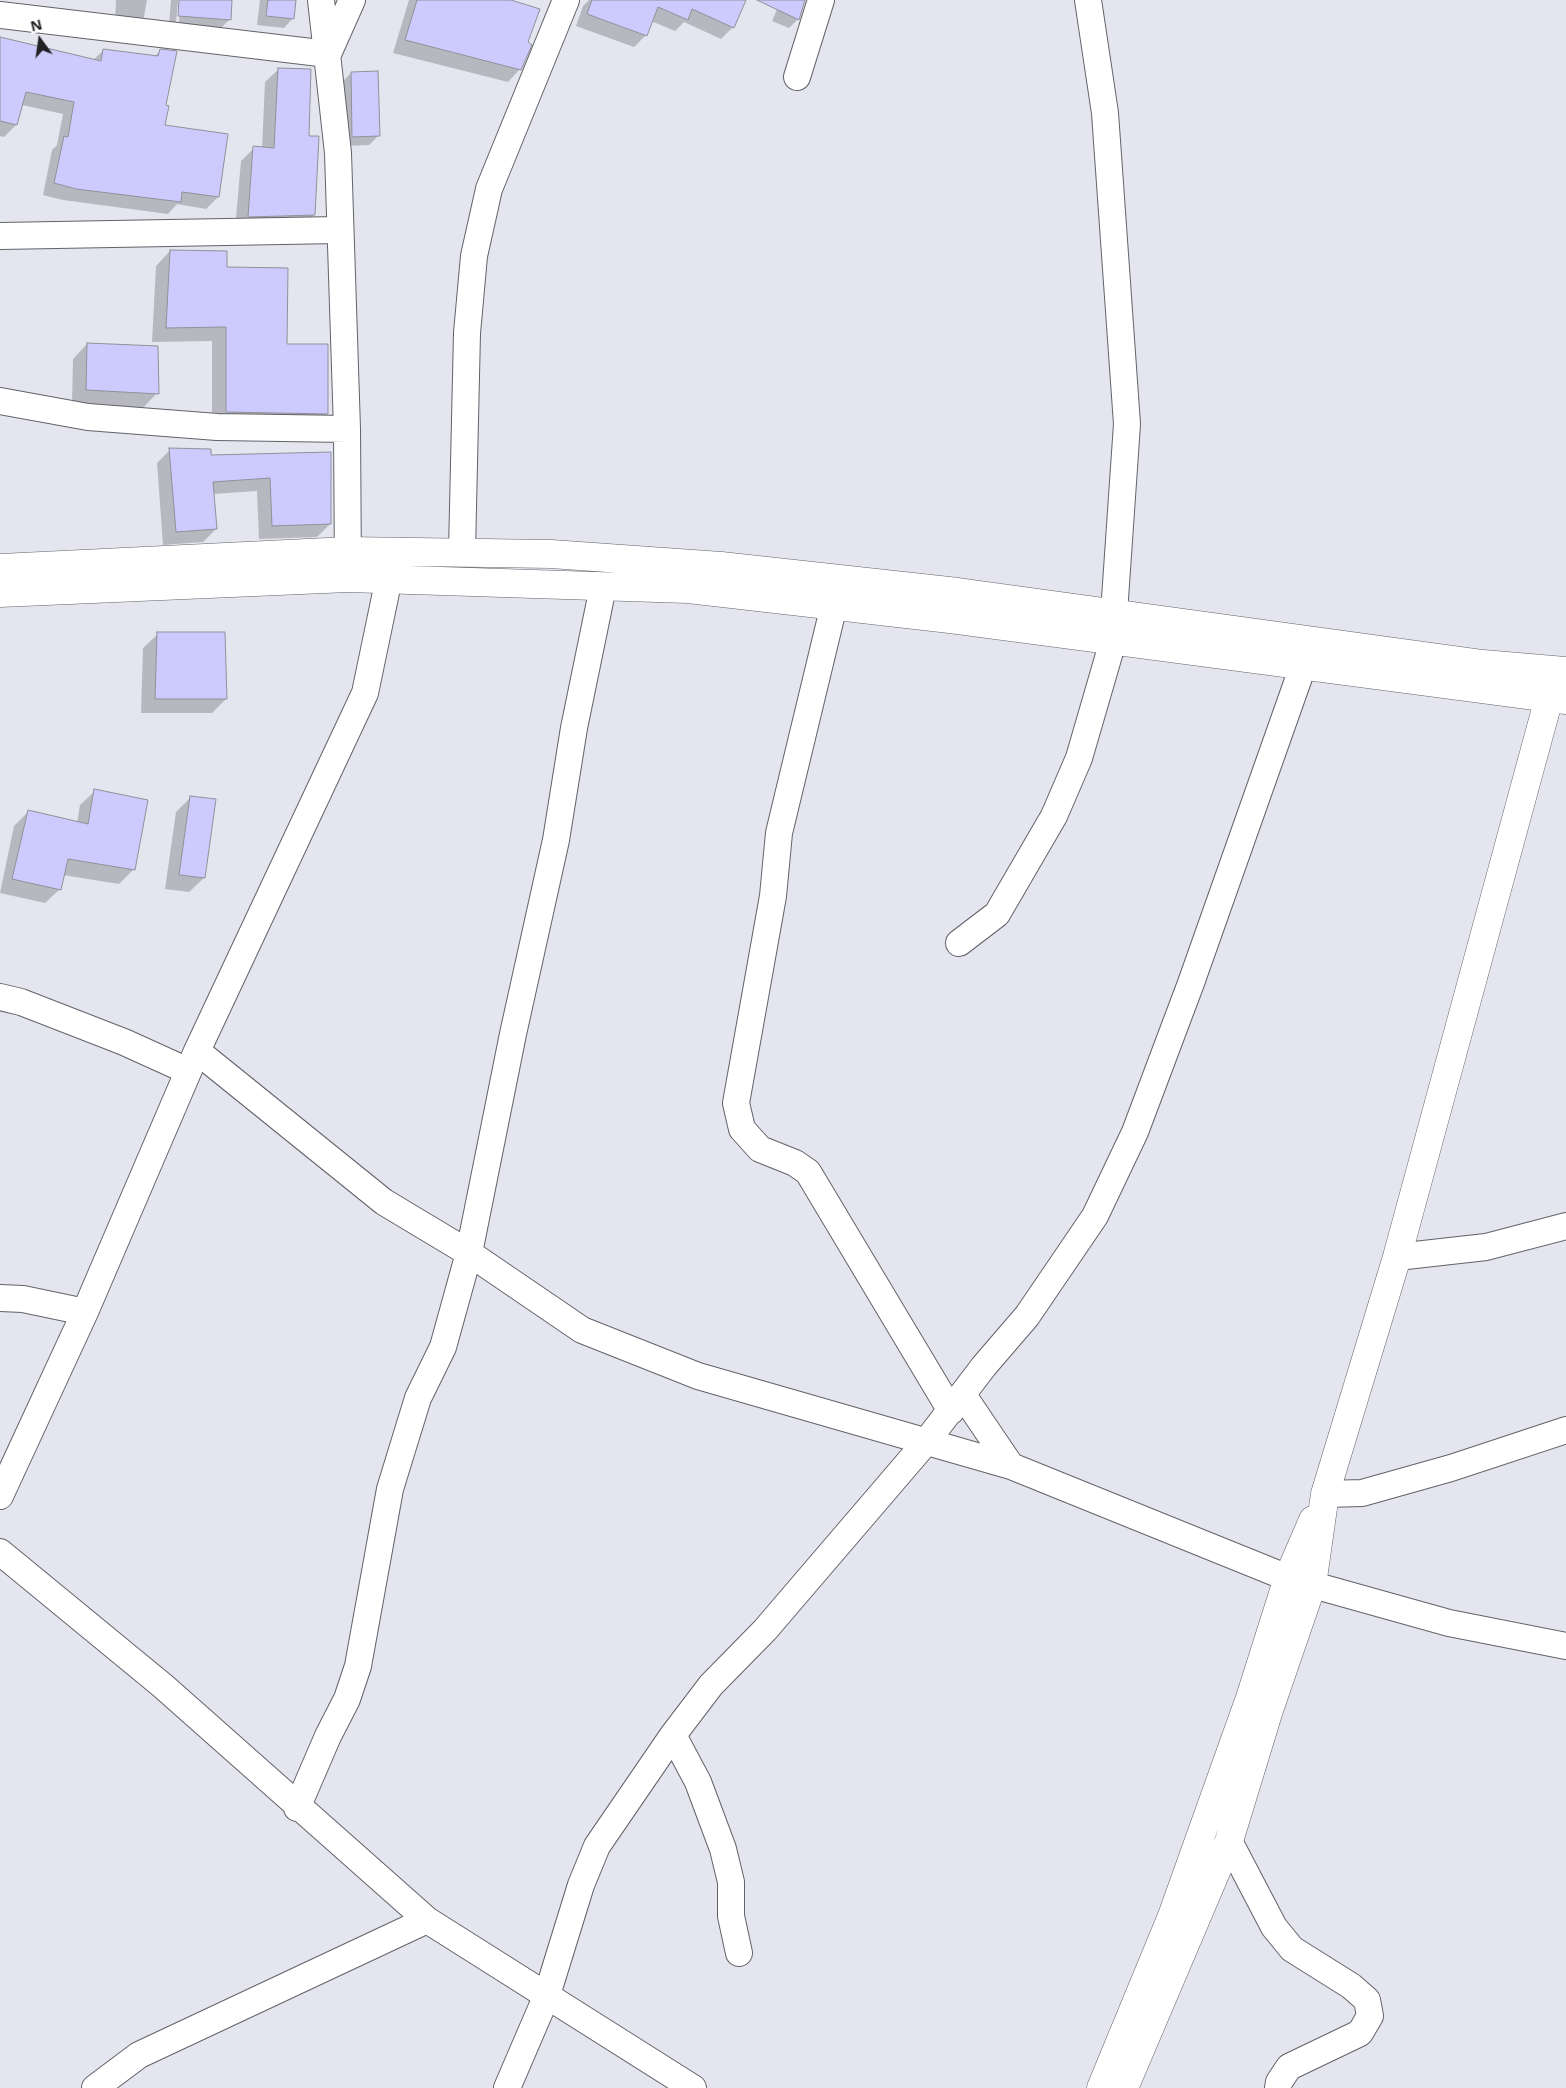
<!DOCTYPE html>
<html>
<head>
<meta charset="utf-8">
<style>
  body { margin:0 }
  #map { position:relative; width:1566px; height:2088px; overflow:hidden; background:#e5e5ef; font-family:"Open Sans",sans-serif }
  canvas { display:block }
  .north { position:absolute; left:15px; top:15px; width:50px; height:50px; -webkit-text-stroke:4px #fff; paint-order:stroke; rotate:346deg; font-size:14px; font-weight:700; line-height:20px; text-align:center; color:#222225 }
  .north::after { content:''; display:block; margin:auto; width:18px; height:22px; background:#222225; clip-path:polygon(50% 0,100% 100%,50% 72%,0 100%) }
</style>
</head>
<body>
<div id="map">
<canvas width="1566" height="2088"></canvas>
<div class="north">N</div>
</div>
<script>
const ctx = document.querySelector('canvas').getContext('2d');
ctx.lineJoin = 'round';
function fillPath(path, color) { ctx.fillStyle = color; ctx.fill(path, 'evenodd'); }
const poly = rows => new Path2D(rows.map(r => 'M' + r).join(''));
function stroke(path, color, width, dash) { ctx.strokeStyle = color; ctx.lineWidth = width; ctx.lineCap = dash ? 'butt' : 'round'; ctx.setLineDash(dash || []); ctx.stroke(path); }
const shadow = poly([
  [116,0,147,0,144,17,135,26,115,24],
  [171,0,178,0,176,22,179,22,181,0,231,0,229,20,220,29,169,25],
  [260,0,295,0,293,18,284,28,257,25],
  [409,0,507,0,527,43,520,69,508,82,393,53],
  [589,0,745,0,733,27,721,39,684,22,675,31,651,21,646,35,634,47,576,26,583,6],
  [781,0,804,0,798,19,789,28,772,21],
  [0,38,93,60,104,50,154,57,161,50,164,126,227,135,218,197,206,209,177,204,168,214,63,200,43,195,52,150,57,145,63,114,22,105,16,125,4,137,0,136],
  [279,69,308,137,314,215,301,228,235,229,241,161,254,148,262,148,265,82],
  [351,73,379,135,369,145,343,146,342,82],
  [170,251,225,268,286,345,327,413,313,428,212,426,212,341,152,342,156,266],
  [87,344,157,393,143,408,72,404,73,359],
  [170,450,210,457,329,453,330,524,317,537,259,539,257,491,213,494,216,529,203,542,163,545,157,463],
  [158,634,226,699,212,713,141,713,143,648],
  [95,791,134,869,119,884,63,875,60,889,45,903,0,893,14,826,28,812,77,823,80,805],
  [191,797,204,878,189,892,165,889,176,812]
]);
const building = poly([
  [179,0,232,0,231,20,178,16,179,0],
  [268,0,296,0,294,19,266,16,268,0],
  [417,0,511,0,540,9,528,42,532,45,521,70,405,40,417,0],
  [592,0,746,0,734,28,692,9,688,20,658,7,647,36,587,14,592,0],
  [757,0,805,0,799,20,757,0],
  [0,37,101,61,103,49,158,56,160,49,177,51,166,105,169,106,165,125,228,134,219,197,182,192,181,202,76,189,54,183,64,136,68,137,74,102,26,92,17,125,0,121,0,37],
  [278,68,311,69,309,136,319,136,315,215,248,217,253,146,274,148,278,68],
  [378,71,380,136,352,137,351,72,378,71],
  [170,250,227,251,227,267,288,268,287,344,328,344,328,414,226,412,226,327,166,328,170,250],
  [87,343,158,346,159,394,86,390,87,343],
  [169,448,211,449,211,455,331,452,331,524,272,526,270,478,213,482,217,529,176,532,169,448],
  [157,632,225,632,227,699,155,699,157,632],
  [94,789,148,800,135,870,68,859,61,890,12,879,28,810,88,824,94,789],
  [190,796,216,799,205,878,179,875,190,796]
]);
const minor = poly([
  [321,0,338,153,347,429,348,572],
  [1088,0,1105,113,1127,424,1114,613],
  [0,15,328,54,352,0],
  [797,77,821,0],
  [0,236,339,230],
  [0,401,88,417,217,427,347,429],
  [462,551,467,333,474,256,489,189,566,0],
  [834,605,779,833,773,896,736,1103,742,1129,760,1149,795,1163,808,1172,951,1411],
  [959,943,997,914,1054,816,1079,758,1113,641],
  [0,997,21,1002,124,1042,188,1071],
  [197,1051,384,1202,469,1253,582,1330,698,1376,1011,1466,1288,1578,1449,1623,1566,1646],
  [1397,1257,1486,1247,1566,1226],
  [0,1298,23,1299,85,1312],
  [963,1395,1011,1466],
  [1325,1494,1362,1493,1451,1468,1566,1430],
  [0,1496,85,1312,197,1051,365,693,389,578,390,558],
  [0,1552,163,1686,427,1920,693,2088],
  [673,1735,698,1782,723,1849,731,1882,731,1916,739,1953],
  [297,1808,328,1736,347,1699,358,1666,390,1489,418,1398,443,1347,469,1253,513,1034,556,840,574,728,603,587],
  [1229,1841,1274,1927,1292,1949,1351,1986,1367,2000,1370,2016,1360,2033,1289,2067,1279,2082,1278,2088],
  [95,2088,139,2055,427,1920],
  [507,2088,547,1995,581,1885,597,1846,673,1735,711,1685,765,1630,926,1442,984,1366,1027,1316,1095,1216,1135,1132,1191,983,1303,666]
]);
const major = poly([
  [0,568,348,551,551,554,721,566,958,592,1483,664,1566,671],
  [0,593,348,578,688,589,950,619,1566,700],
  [1101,2088,1172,1916,1250,1698,1288,1578,1313,1520],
  [1124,2088,1229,1841,1269,1710,1312,1585,1325,1494,1397,1257,1549,698,1556,681]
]);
fillPath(shadow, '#0003');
fillPath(building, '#cdcbfd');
stroke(building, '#909099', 1);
stroke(minor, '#62626a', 28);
stroke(major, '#62626a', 29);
stroke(minor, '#fff', 26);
stroke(major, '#fff', 28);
</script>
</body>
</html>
